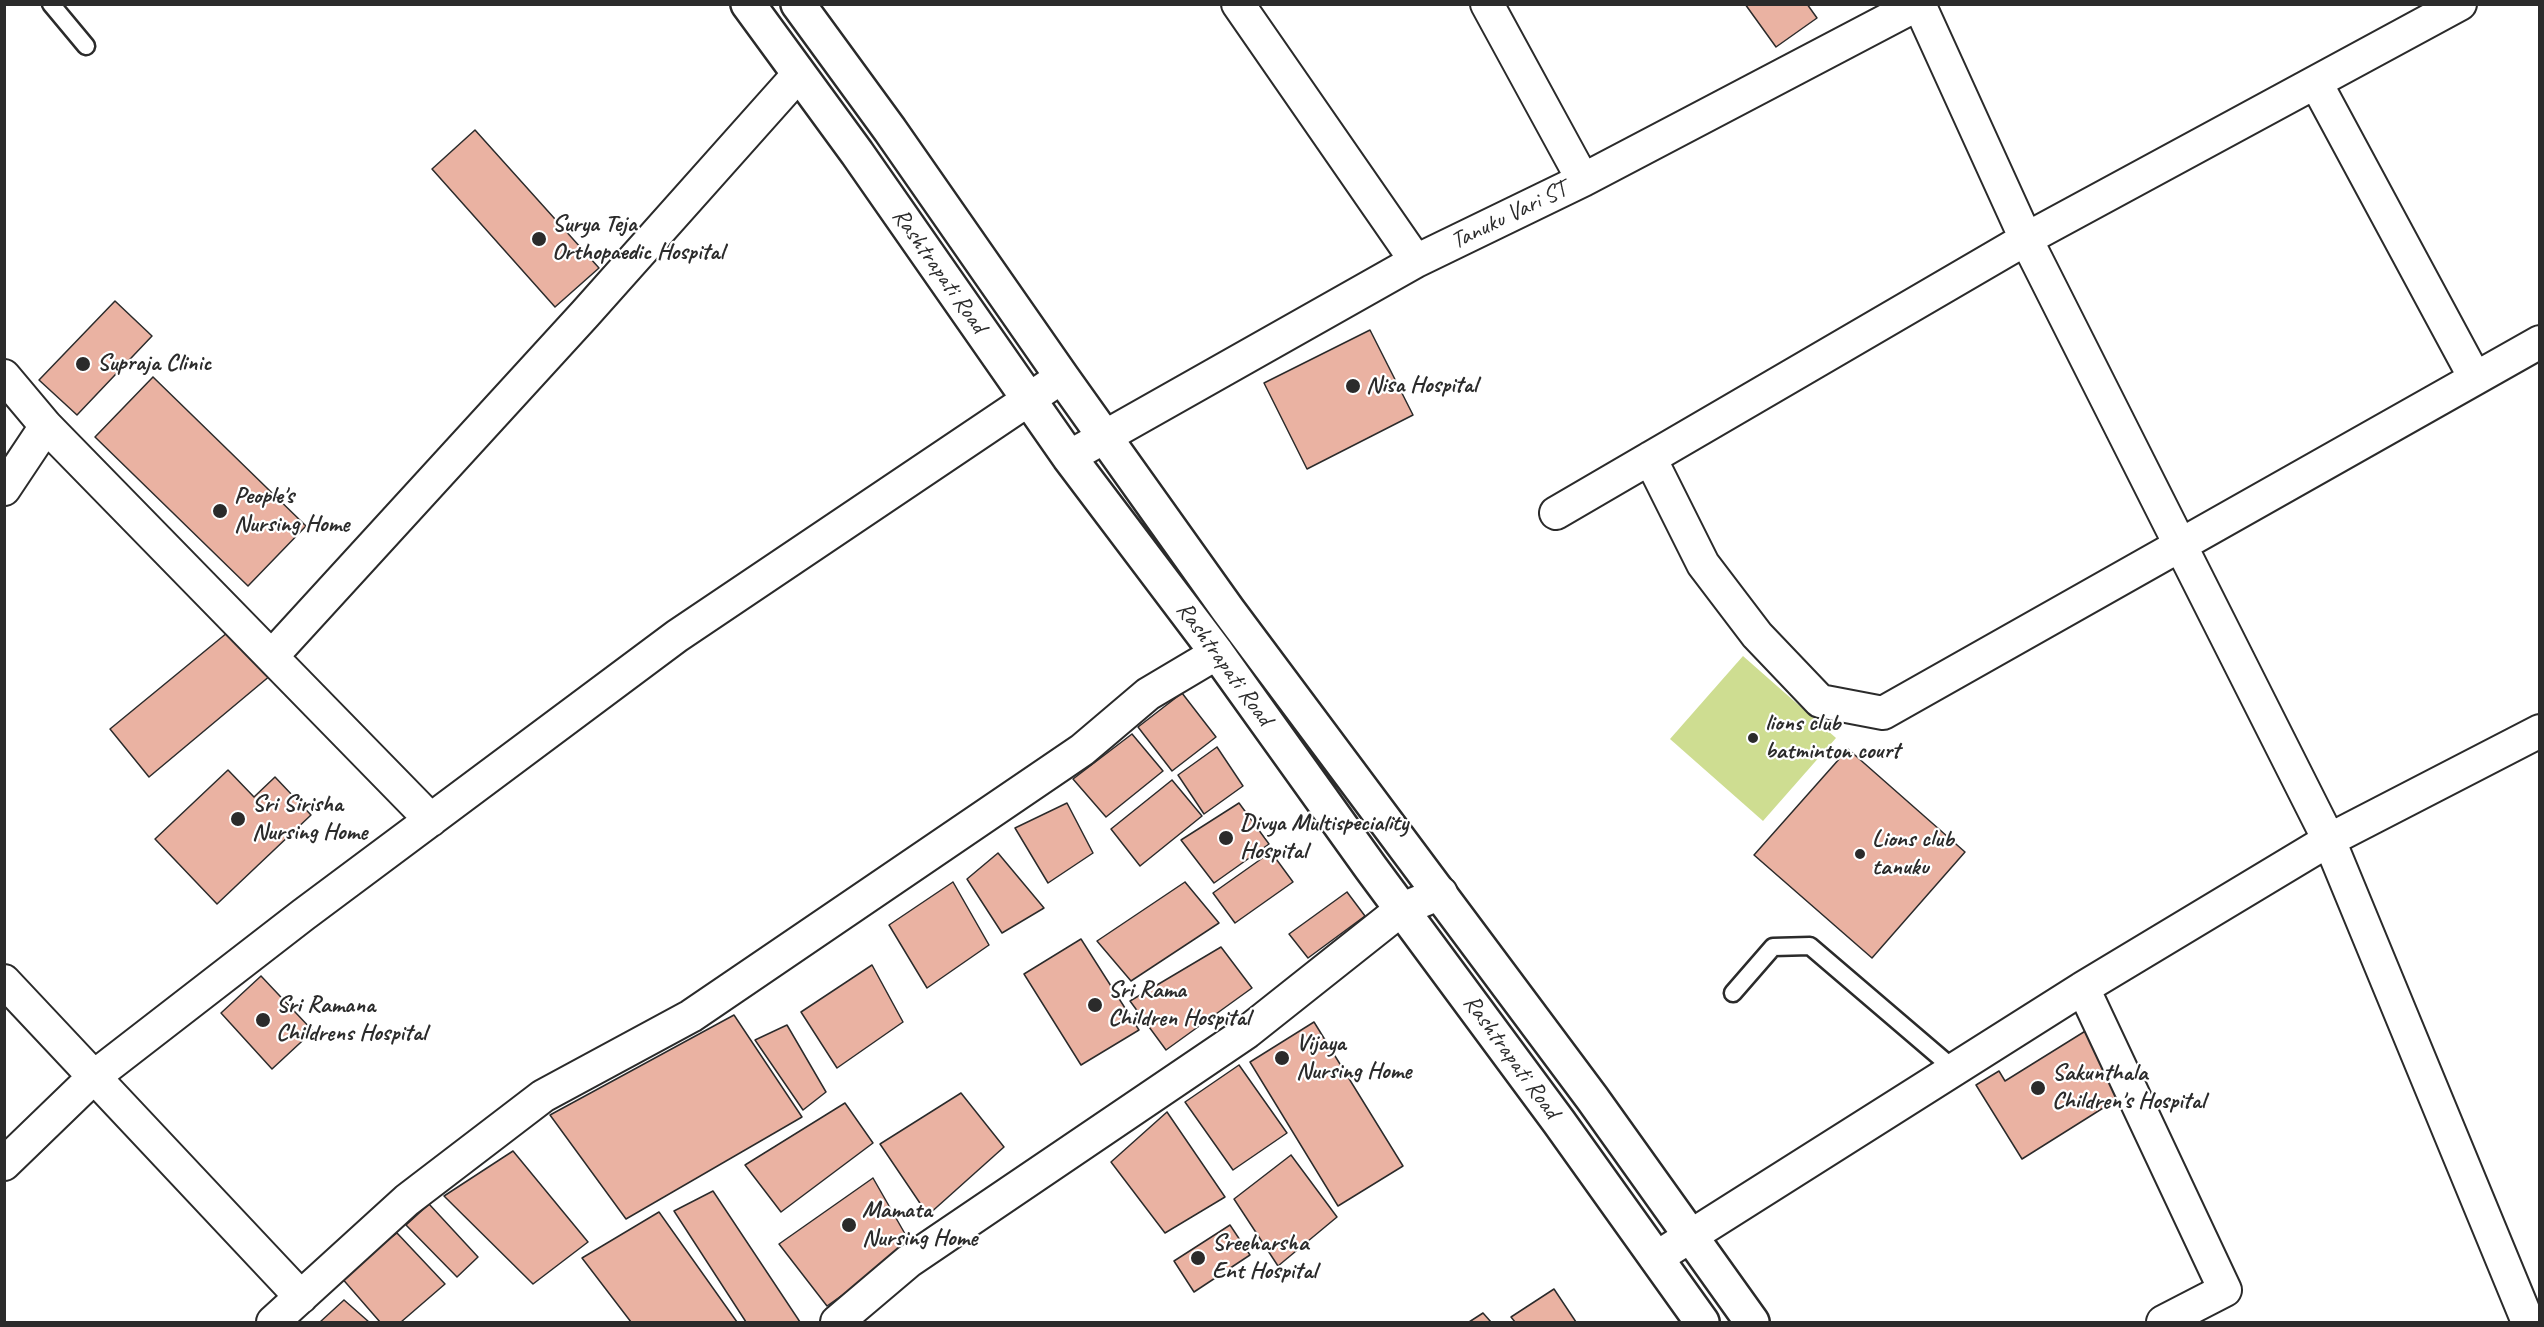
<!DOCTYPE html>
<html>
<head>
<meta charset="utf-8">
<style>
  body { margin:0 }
  #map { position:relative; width:2544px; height:1327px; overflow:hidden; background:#fff; font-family:Caveat,sans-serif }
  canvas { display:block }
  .frame { position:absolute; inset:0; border:6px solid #2b2b2b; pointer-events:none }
</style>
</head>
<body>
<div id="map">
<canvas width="2544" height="1327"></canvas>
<div class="frame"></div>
</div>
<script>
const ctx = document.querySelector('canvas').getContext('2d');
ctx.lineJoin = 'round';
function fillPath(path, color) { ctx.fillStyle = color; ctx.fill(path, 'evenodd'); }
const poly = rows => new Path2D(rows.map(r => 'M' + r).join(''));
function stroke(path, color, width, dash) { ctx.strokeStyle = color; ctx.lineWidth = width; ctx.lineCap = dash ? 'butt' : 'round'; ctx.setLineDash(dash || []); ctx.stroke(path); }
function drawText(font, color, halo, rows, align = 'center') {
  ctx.font = font + ' Caveat,sans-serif'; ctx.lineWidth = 4.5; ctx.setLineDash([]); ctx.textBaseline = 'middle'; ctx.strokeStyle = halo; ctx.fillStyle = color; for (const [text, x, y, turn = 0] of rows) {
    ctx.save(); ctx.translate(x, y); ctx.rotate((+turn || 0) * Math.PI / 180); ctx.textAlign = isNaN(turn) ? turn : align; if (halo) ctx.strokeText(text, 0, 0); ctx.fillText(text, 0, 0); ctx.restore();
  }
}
const green = poly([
  [1743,656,1836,738,1763,821,1670,739]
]);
const building = poly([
  [1745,4,1807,4,1817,18,1776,47,1745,4],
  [475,130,599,268,555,307,432,169,475,130],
  [115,301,152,336,77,415,39,380,115,301],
  [1370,330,1413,415,1307,469,1264,383,1370,330],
  [153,377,306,526,248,586,95,437,153,377],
  [233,628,271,675,149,777,110,729,233,628],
  [1182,693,1216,737,1172,771,1138,727,1182,693],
  [1132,734,1163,771,1106,817,1073,779,1132,734],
  [1217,747,1243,786,1204,814,1178,775,1217,747],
  [1848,749,1965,852,1872,958,1754,855,1848,749],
  [228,770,254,797,275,777,311,815,217,904,155,839,228,770],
  [1172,780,1202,816,1140,866,1111,829,1172,780],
  [1067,803,1093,853,1048,883,1015,828,1067,803],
  [1239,803,1269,844,1214,883,1181,840,1239,803],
  [1271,852,1293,882,1235,923,1213,893,1271,852],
  [998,853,1044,908,1002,933,967,879,998,853],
  [953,882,989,945,927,988,889,925,953,882],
  [1185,882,1219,923,1131,981,1097,941,1185,882],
  [1347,892,1365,916,1308,958,1289,934,1347,892],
  [1081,939,1139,1030,1081,1065,1024,974,1081,939],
  [1221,947,1252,988,1166,1050,1130,1001,1221,947],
  [872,965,903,1022,837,1068,801,1012,872,965],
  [261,976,313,1031,272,1069,221,1013,261,976],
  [734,1015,802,1117,626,1219,550,1115,734,1015],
  [1314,1022,1403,1166,1338,1206,1250,1062,1314,1022],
  [787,1025,826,1092,803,1110,755,1040,787,1025],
  [2087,1030,2127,1093,2022,1159,1976,1085,1999,1071,2005,1081,2087,1030],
  [1239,1065,1287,1133,1233,1170,1185,1102,1239,1065],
  [961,1093,1004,1147,928,1215,880,1144,961,1093],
  [845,1103,873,1143,781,1212,745,1165,845,1103],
  [1167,1112,1225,1197,1165,1233,1111,1162,1167,1112],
  [513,1151,588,1242,533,1284,444,1196,513,1151],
  [1291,1155,1337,1217,1278,1266,1234,1199,1291,1155],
  [873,1178,912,1246,827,1306,779,1244,873,1178],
  [713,1191,800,1322,746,1322,674,1211,713,1191],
  [429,1204,478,1257,457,1277,406,1225,429,1204],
  [659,1212,737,1322,631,1322,582,1258,659,1212],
  [1230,1225,1250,1255,1194,1292,1174,1261,1230,1225],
  [397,1233,445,1284,401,1322,380,1322,340,1276,397,1233],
  [1554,1289,1576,1322,1515,1322,1511,1317,1554,1289],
  [344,1300,369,1322,320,1322,344,1300],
  [1483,1313,1491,1322,1469,1322,1483,1313]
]);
const lane = poly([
  [51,4,86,46],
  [1733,993,1773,947,1810,946,1955,1070]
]);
const street = poly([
  [1238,4,1416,261],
  [1487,4,1583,180],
  [1919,4,2026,239,2329,840,2528,1322],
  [2316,83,2475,378],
  [4,376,46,426,431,820],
  [1069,457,1416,261,1583,180,1918,4],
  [1650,458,1703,564,1757,635,1820,701,1883,713,2540,342],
  [4,489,46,426],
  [1556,513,2026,239,2460,4],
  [272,656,585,314,799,74],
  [4,981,301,1297],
  [2083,988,2225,1290,2163,1322],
  [4,1164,95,1076,303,915,677,636,1062,377],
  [1656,1258,2083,988,2329,840,2540,731],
  [273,1322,407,1200,543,1096,691,1016,1082,750,1148,694,1217,653],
  [837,1322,909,1261,1247,1032,1402,909,1441,893]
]);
const secondary = poly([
  [748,4,857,153,1069,457,1217,653,1371,868,1559,1122,1702,1322],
  [798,4,890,130,1062,377,1228,610,1592,1098,1752,1322]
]);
const markers = [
  [539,239,8,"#2b2b2b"],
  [83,364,8,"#2b2b2b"],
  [1353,386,8,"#2b2b2b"],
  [220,511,8,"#2b2b2b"],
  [1753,738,6,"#2b2b2b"],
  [238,819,8,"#2b2b2b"],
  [1226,838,8,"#2b2b2b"],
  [1860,854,6,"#2b2b2b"],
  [1095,1005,8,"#2b2b2b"],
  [263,1020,8,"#2b2b2b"],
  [1282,1058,8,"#2b2b2b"],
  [2038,1088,8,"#2b2b2b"],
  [849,1225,8,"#2b2b2b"],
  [1198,1258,8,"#2b2b2b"]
];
const streetNames = [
  ["Tanuku Vari ST",1509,216,-26],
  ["Rashtrapati Road",939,271,55],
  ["Rashtrapati Road",1224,664,54],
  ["Rashtrapati Road",1511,1057,54]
];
const poiNames = [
  ["Surya Teja",552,225],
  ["Orthopaedic Hospital",552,253],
  ["Supraja Clinic",97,364],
  ["Nisa Hospital",1366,386],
  ["People's",234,497],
  ["Nursing Home",234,525],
  ["lions club",1765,724],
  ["batminton court",1765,752],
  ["Sri Sirisha",252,805],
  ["Nursing Home",252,833],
  ["Divya Multispeciality",1240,824],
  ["Hospital",1240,852],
  ["Lions club",1872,840],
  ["tanuku",1872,868],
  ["Sri Rama",1108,991],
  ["Children Hospital",1108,1019],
  ["Sri Ramana",276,1006],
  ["Childrens Hospital",276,1034],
  ["Vijaya",1296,1044],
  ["Nursing Home",1296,1072],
  ["Sakunthala",2052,1074],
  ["Children's Hospital",2052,1102],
  ["Mamata",862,1211],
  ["Nursing Home",862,1239],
  ["Sreeharsha",1212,1244],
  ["Ent Hospital",1212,1272]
];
fillPath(green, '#cedd91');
fillPath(building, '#eab2a2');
stroke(building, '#2b2b2b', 1.5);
stroke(lane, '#2b2b2b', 21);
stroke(street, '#2b2b2b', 36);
stroke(secondary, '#2b2b2b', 38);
stroke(lane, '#fff', 16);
stroke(street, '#fff', 32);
stroke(secondary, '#fff', 33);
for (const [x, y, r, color] of markers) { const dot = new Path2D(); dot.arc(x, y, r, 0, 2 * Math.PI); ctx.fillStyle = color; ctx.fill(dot); stroke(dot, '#fff', 2); }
drawText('24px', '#2b2b2b', '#fff', streetNames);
drawText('bold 24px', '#2b2b2b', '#fff', poiNames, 'left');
</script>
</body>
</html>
